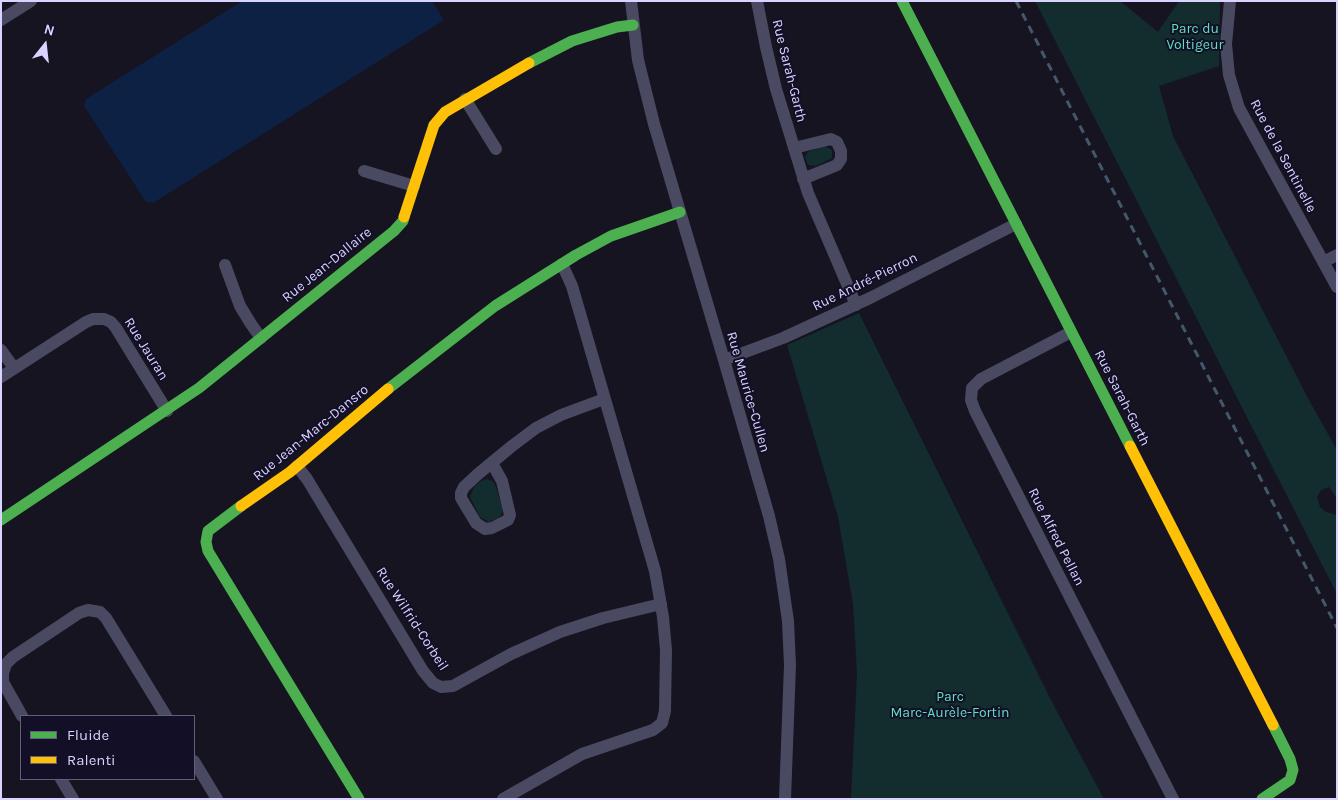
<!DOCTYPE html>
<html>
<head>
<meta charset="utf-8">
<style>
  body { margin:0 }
  #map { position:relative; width:1338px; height:800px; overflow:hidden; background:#161421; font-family:Karla,sans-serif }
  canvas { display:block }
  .frame { position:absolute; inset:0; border:2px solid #d9d4ff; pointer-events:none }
  .legend { position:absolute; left:20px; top:715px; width:175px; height:65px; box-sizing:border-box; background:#130f26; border:1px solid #625e7d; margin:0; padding:6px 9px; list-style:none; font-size:15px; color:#d9d4ff }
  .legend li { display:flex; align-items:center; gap:10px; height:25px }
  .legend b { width:25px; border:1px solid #625e7d }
  .north { position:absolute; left:20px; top:20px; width:50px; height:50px; -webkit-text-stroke:4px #130f26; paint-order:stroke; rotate:16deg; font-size:14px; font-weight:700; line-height:20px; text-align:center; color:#d9d4ff }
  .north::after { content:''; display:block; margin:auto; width:18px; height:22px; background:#d9d4ff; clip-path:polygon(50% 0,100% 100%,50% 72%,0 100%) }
</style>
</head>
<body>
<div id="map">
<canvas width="1338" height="800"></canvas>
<div class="frame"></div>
<ul class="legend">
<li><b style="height:6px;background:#4caf50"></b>Fluide</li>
<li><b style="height:6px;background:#ffc107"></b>Ralenti</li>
</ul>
<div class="north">N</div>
</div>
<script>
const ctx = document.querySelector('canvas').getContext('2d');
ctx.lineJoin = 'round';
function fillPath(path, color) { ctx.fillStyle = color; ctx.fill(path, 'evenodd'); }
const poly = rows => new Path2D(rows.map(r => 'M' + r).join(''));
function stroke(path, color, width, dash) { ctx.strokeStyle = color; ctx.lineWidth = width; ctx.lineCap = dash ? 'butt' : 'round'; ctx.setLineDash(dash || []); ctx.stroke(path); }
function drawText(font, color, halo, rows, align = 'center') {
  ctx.font = font + ' Karla,sans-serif'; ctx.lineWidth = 4; ctx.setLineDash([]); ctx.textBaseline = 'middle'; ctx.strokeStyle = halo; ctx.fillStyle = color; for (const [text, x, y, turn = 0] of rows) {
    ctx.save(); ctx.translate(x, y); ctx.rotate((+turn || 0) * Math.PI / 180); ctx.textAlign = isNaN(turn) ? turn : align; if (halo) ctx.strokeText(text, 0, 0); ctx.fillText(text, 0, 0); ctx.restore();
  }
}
const green = poly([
  [1035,1,1120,1,1158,32,1179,1,1218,1,1220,3,1219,66,1159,86,1173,136,1309,400,1337,450,1337,499,1329,487,1321,490,1317,497,1320,507,1326,512,1337,515,1337,594],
  [824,146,832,150,832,158,816,166,808,165,805,157,808,152],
  [859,313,1053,704,1104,799,851,799,857,674,853,604,838,517,787,345],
  [487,479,492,481,495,484,503,510,500,517,489,522,480,517,470,497,474,487,481,481]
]);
const water = poly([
  [242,1,432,1,444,20,153,203,146,202,84,106,86,99]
]);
const street = poly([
  [631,1,638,60,654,124,724,360,769,516,779,559,788,621,790,665,785,799],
  [757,1,766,47,776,89,808,193,856,305],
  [1230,1,1226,44,1229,75,1239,108,1337,287],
  [1,20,31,1],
  [465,99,496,149],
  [794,148,831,139,837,142,841,151,841,159,837,165,803,179],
  [364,171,414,186],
  [1323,262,1337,255],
  [225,265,240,306,251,324,261,338],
  [1071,332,981,379,972,388,971,400,975,411,1173,799],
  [1,350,14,368],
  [724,360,783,338,870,298,1016,224],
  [1,377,86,322,93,319,104,319,111,322,116,328,167,411],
  [492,463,502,481,510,515,508,520,492,528,485,529,476,523,461,498,461,493,464,487,478,474,512,446,536,428,561,415,604,399],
  [297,466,307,479,423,671,433,683,441,687,453,686,511,654,560,632,603,618,661,604],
  [22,716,3,682,3,673,6,664,13,657,79,613,88,610,100,612,106,618,166,716],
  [194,761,217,799],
  [61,779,73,799],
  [503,799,582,754,653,730,662,723,665,711,666,650,663,617,655,571,572,286,562,264]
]);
const fast = poly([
  [902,1,1130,446],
  [529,63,572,41,617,27,633,25],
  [388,389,495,306,576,255,611,236,680,212],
  [241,506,208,531,206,542,208,551,359,799],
  [1,520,199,388,394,231,403,221,404,217],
  [1262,799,1290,780,1293,770,1290,759,1273,725]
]);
const slow = poly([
  [404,217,434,125,445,112,529,63],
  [1130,446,1273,725],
  [241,506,290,472,388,389]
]);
const rail = poly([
  [1016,1,1337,628]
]);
const parkNames = [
  ["Parc du",1195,29],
  ["Voltigeur",1195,45],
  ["Parc",950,697],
  ["Marc-Aurèle-Fortin",950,713]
];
const streetNames = [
  ["Rue Sarah-Garth",789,71,76],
  ["Rue de la Sentinelle",1283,156,62],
  ["Rue Jean-Dallaire",327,265,-39],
  ["Rue André-Pierron",865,282,-26],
  ["Rue Jauran",146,349,58],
  ["Rue Maurice-Cullen",748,392,74],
  ["Rue Sarah-Garth",1122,398,63],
  ["Rue Jean-Marc-Dansro",311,433,-39],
  ["Rue Alfred Pellan",1056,537,63],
  ["Rue Wilfrid-Corbeil",412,619,57]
];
fillPath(green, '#132c2d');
fillPath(water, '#0d2144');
stroke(street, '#4a4962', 12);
stroke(fast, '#4caf50', 11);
stroke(slow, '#ffc107', 11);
stroke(rail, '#43596b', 3, [8, 6]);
drawText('14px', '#5fe0c0', '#130f26', parkNames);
drawText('14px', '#d9d4ff', '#130f26', streetNames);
</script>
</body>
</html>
